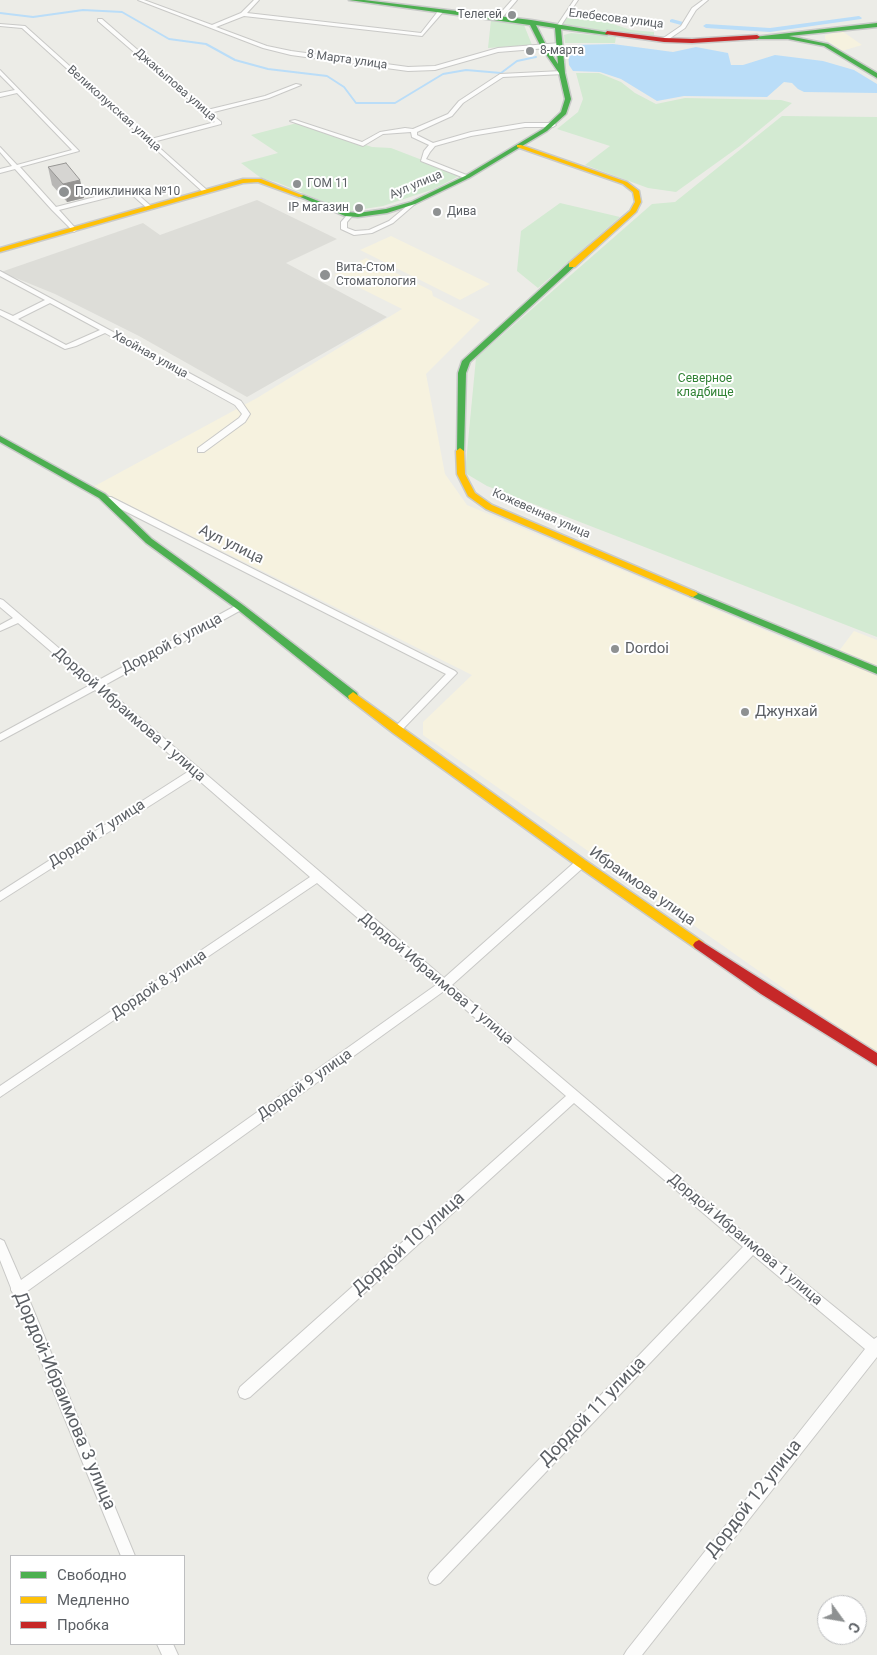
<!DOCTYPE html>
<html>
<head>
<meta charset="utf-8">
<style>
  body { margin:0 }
  #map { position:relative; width:877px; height:1655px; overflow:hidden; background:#ecece7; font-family:Roboto,sans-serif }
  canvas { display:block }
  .legend { position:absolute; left:10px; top:1555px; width:175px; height:90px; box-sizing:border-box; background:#fff; border:1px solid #bebfc1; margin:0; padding:6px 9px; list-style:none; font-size:15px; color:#5c6065 }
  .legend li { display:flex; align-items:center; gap:10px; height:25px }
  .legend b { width:25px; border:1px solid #bebfc1 }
  .north { position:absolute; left:817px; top:1595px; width:50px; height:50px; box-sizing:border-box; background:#fff; border:1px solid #bebfc1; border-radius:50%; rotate:122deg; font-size:14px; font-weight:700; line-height:20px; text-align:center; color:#5c6065 }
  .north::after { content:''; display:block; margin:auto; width:18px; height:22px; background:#8e9192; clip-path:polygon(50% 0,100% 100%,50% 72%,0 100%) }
</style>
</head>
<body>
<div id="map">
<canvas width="877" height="1655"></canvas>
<ul class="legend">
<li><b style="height:6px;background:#4caf50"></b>Свободно</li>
<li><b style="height:6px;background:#ffc107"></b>Медленно</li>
<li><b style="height:6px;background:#c62828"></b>Пробка</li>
</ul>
<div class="north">С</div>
</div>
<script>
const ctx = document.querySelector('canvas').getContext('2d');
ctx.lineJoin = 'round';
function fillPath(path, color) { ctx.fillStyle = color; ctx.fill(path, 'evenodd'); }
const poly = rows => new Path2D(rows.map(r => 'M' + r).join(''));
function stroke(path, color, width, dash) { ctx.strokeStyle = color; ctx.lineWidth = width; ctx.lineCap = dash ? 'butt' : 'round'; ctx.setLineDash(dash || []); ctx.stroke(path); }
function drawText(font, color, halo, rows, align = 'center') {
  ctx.font = font + ' Roboto,sans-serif'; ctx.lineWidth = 4; ctx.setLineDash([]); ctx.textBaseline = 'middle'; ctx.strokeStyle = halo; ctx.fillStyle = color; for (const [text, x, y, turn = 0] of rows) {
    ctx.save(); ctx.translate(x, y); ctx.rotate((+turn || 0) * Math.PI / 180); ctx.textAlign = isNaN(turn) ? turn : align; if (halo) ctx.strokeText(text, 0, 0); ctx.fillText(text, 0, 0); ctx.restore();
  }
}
const commercial = poly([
  [842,31,862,45,842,51,825,39,825,35],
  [391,236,490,284,460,300,360,250],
  [366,258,432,291,433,296,480,320,426,374,445,474,467,505,833,659,854,631,877,640,877,1054,423,735,423,722,472,675,93,487,257,398,402,309,334,275]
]);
const industrial = poly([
  [257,200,337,239,286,263,387,317,247,397,139,336,55,294,1,272,143,223,160,235]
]);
const green = poly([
  [574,11,631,30,654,32,654,37,622,34,562,24],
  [491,20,524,25,532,45,488,48],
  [571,33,616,37,615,43,565,43,564,35],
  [576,73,599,73,621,82,635,93,656,104,685,98,781,100,792,103,740,146,676,192,648,188,585,165,610,146,557,129,578,112,583,99],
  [782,116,877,117,877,637,487,486,465,473,476,358,652,204,675,202],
  [297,123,372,147,391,148,461,175,434,189,383,206,351,211,339,208,276,182,261,178,241,163,278,153,251,135],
  [560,203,620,217,538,288,517,271,521,231]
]);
const water = poly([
  [613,44,673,52,696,47,728,53,731,65,743,65,775,55,823,61,854,70,877,84,877,93,804,92,798,89,792,83,784,82,767,97,684,96,657,101,621,79,600,72,573,71,569,65,568,53,574,45]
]);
const stream = poly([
  [0,13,33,17,83,10,122,12,169,39,206,44,235,60,268,69,327,76,344,87,356,103,395,103,443,74,466,70,501,73,517,61,536,57]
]);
const canal = poly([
  [859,16,862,18,861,19,770,32,706,28,703,26,706,24,770,28,859,16],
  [672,19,683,22,684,23,681,25,670,22,670,20,672,19]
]);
const street = poly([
  [138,0,144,0,212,25,241,13,254,0,259,0,247,13,421,33,439,10,443,10,443,12,422,36,244,16,216,27,267,46,291,51,408,67,435,66,498,48,560,43,563,45,560,47,498,52,435,70,408,71,291,55,263,48,138,0],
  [512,0,517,0,501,19,497,19,497,17,512,0],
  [574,0,578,0,560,27,556,27,574,0],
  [703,0,708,0,696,10,685,28,666,41,662,41,662,39,681,26,692,8,703,0],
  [98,19,102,19,207,110,265,96,296,84,301,85,269,98,210,113,221,122,221,124,153,142,208,191,203,192,22,28,0,26,0,24,25,26,151,139,215,122,98,21,98,19],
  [0,70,79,151,20,167,56,207,126,189,134,191,152,207,152,209,148,209,130,193,126,193,59,210,77,230,74,232,52,210,15,169,0,173,0,169,12,166,0,152,0,147,17,165,72,150,17,93,0,97,0,93,15,90,0,75,0,70],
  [562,71,565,73,564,74,503,77,463,103,452,116,417,132,417,135,433,143,471,132,525,123,553,123,556,125,553,127,525,127,471,136,435,146,430,152,426,159,469,176,469,178,467,179,421,161,424,151,429,145,412,137,411,132,383,134,363,146,290,121,295,120,362,142,380,132,405,128,413,129,448,114,459,101,500,74,562,71],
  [413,201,415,202,415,204,393,223,372,233,354,235,341,229,341,222,348,214,353,215,347,222,347,228,355,231,369,230,389,221,413,201],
  [0,271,241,401,250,414,245,422,204,452,198,452,198,448,239,418,242,414,235,405,105,333,76,346,65,349,0,315,0,310,13,316,45,300,0,276,0,271],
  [50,303,100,330,66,345,18,319,50,303],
  [105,497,111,497,455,671,457,673,400,732,394,732,392,730,394,728,446,674,105,501,105,497],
  [0,599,3,600,97,681,237,605,243,605,244,607,243,609,103,686,444,978,577,860,585,860,586,863,585,866,452,985,756,1243,874,1339,877,1337,877,1357,642,1655,624,1655,627,1650,865,1349,753,1255,440,1583,435,1585,430,1583,428,1578,430,1573,743,1247,574,1103,250,1397,245,1399,240,1397,238,1392,240,1387,566,1096,444,991,26,1292,135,1556,121,1556,14,1295,11,1290,11,1288,0,1260,0,1239,4,1241,21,1280,436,985,317,883,0,1097,0,1086,310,877,195,777,0,901,0,892,189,771,95,690,0,741,0,734,90,685,18,623,0,631,0,625,13,618,0,607,0,599],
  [157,1644,173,1644,178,1655,162,1655,157,1644]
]);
const fast = poly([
  [349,0,364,0,531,20,610,33,607,35,561,29,565,73,571,99,566,114,547,131,469,178,415,204,387,213,358,217,345,216,298,196,303,195,346,212,358,213,386,209,411,202,465,176,543,129,561,112,565,99,559,73,541,47,530,25,349,0],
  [536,25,555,28,558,64,547,47,536,25],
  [877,23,877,27,789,36,828,44,877,73,877,78,824,46,788,39,757,39,754,37,877,23],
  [569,263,576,265,470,362,466,373,464,451,463,453,457,453,458,373,462,361,569,263],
  [0,436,105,494,152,539,243,605,357,693,358,696,357,699,349,699,237,609,146,543,99,498,0,442,0,436],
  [693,591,877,667,877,674,690,596,688,594,693,591]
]);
const slow = poly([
  [517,145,521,145,627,182,639,191,641,202,636,212,575,267,569,267,569,263,630,211,635,202,633,192,623,184,517,147,517,145],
  [243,179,261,179,304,196,299,197,258,182,243,183,0,252,0,248,243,179],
  [460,448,464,451,465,474,475,493,492,505,696,592,698,594,693,597,690,596,486,509,468,496,457,474,456,451,460,448],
  [353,692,585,860,703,942,705,945,703,948,699,950,695,948,577,866,393,733,349,699,348,696,353,692]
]);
const jam = poly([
  [607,31,664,38,692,39,757,35,760,37,757,39,692,43,664,42,605,34,607,31],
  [699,940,877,1053,877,1066,761,994,695,948,693,945,695,942,699,940]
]);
const wall = poly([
  [48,167,80,180,84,198,67,202,52,185]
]);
const shadedWall = poly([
  [80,180,84,198,67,202,63,184]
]);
const building = poly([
  [66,163,80,180,63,184,48,167,66,163]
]);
const markers = [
  [512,15,5,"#8e9192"],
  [530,51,5,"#8e9192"],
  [297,184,5,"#8e9192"],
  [64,192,6,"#8e9192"],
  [359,208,5,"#8e9192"],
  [437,212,5,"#8e9192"],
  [325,275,6,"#8e9192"],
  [615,649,5,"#8e9192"],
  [745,712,5,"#8e9192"]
];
const farPoinames = [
  ["Телегей",502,15,"right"],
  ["8-марта",540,51],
  ["ГОМ 11",307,184],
  ["Поликлиника №10",75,192],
  ["IP магазин",349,208,"right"],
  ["Дива",447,212],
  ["Вита-Стом",336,268],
  ["Стоматология",336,282]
];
const farStreetnames = [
  ["Елебесова улица",616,19,7],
  ["8 Марта улица",347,60,8],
  ["Джакыпова улица",175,85,41],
  ["Великолукская улица",114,109,42],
  ["Аул улица",416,185,-23],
  ["Хвойная улица",150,355,29],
  ["Кожевенная улица",541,514,24]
];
const farParknames = [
  ["Северное",705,379],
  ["кладбище",705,393]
];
const streetNames = [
  ["Аул улица",231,545,26],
  ["Дордой 6 улица",172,644,-28],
  ["Дордой Ибраимова 1 улица",129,715,41],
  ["Дордой 7 улица",97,834,-33],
  ["Ибраимова улица",642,887,35],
  ["Дордой Ибраимова 1 улица",436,979,40],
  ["Дордой 8 улица",159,985,-34],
  ["Дордой 9 улица",305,1085,-35],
  ["Дордой Ибраимова 1 улица",745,1240,40]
];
const poiNames = [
  ["Dordoi",625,649],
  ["Джунхай",755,712]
];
const nearStreetnames = [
  ["Дордой 10 улица",409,1244,-42],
  ["Дордой-Ибраимова 3 улица",64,1401,67],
  ["Дордой 11 улица",593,1412,-46],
  ["Дордой 12 улица",754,1499,-52]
];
fillPath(commercial, '#f6f2df');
fillPath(industrial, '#ddddd8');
fillPath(green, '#d3ead2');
fillPath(water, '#baddf8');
stroke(stream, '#baddf8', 2);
fillPath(canal, '#baddf8');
stroke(street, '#c9c9c7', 2);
stroke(fast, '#c9cac9', 3);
stroke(slow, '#c9cac9', 3);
stroke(jam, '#c9cac9', 3);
fillPath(street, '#fcfcfb');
fillPath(fast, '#4caf50');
fillPath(slow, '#ffc107');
fillPath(jam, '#c62828');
fillPath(wall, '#b8b7b5');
fillPath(shadedWall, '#969593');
fillPath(building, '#d6d5d2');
stroke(building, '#969593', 1);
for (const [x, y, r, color] of markers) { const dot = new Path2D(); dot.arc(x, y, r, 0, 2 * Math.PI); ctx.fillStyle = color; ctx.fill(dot); stroke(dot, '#fff', 2); }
drawText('12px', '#5c6065', '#fff', farPoinames, 'left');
drawText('12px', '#5c6065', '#fff', farStreetnames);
drawText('12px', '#308234', '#fff', farParknames);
drawText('15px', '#5c6065', '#fff', streetNames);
drawText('15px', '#5c6065', '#fff', poiNames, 'left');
drawText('18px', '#5c6065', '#fff', nearStreetnames);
</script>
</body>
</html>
